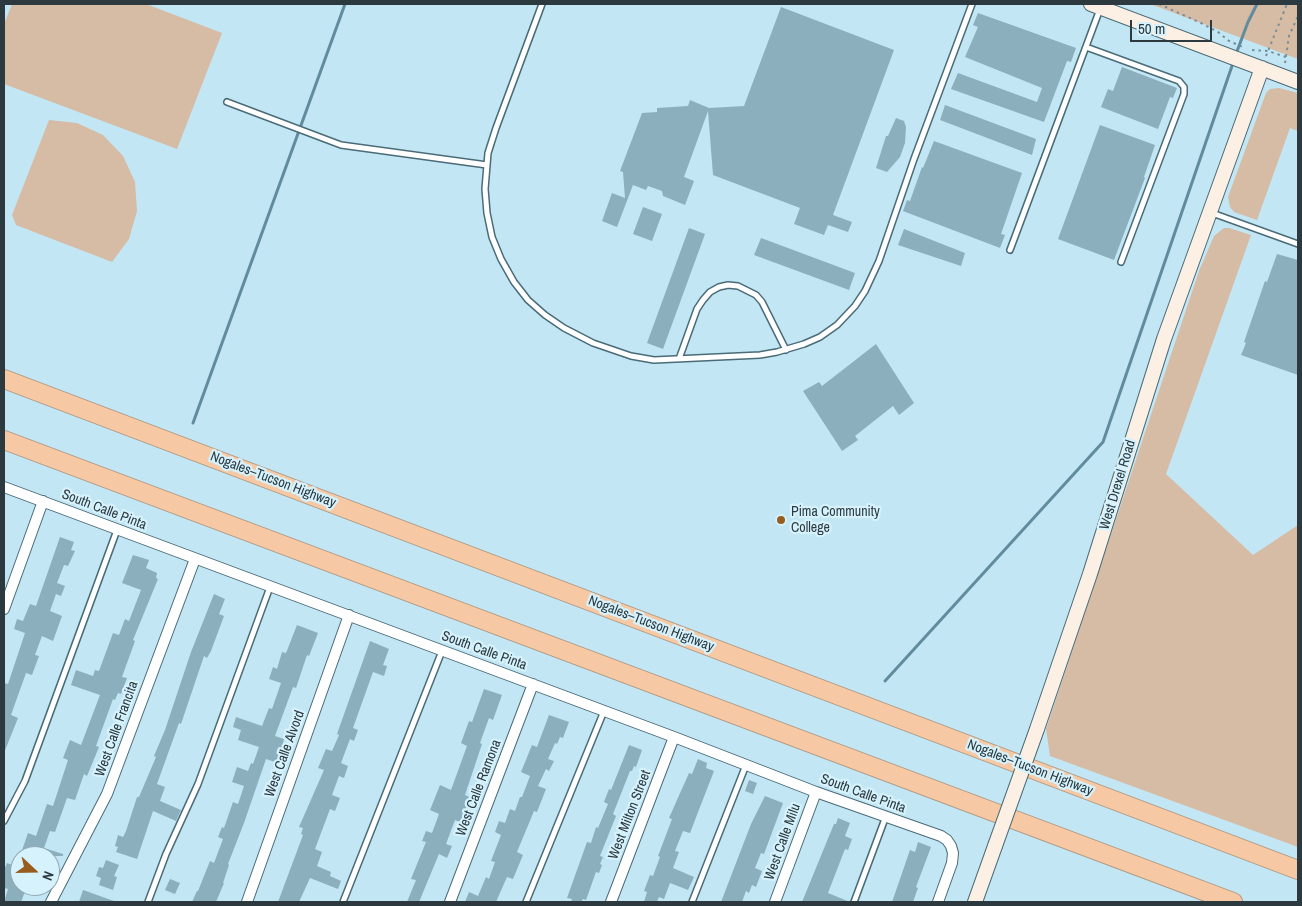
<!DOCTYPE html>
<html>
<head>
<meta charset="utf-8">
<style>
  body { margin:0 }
  #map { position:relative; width:1302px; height:906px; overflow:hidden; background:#c2e6f4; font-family:"Archivo Narrow",sans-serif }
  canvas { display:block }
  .frame { position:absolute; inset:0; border:5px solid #2c3a40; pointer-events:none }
  .north { position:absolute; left:10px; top:846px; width:50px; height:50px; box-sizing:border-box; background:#d5f2fd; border:1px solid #91a8b1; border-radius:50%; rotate:111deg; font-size:14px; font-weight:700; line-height:20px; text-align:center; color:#2c3a40 }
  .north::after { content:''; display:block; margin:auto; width:18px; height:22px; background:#985c1e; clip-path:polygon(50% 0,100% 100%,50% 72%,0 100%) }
  .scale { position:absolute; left:1130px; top:20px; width:82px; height:22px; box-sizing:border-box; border:2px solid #2c3a40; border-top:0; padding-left:6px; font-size:15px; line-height:18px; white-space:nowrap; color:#2c3a40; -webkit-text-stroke:4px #d5f2fd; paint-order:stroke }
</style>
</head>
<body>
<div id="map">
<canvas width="1302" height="906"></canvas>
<div class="frame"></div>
<div class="north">N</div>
<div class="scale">50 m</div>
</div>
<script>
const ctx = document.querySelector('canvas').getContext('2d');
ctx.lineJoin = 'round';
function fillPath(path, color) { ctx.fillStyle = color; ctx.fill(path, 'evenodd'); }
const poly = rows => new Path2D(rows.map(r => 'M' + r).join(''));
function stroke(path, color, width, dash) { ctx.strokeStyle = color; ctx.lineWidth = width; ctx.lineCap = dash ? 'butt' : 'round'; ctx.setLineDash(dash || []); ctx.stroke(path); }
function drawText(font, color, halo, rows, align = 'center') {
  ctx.font = font + ' "Archivo Narrow",sans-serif'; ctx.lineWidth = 4.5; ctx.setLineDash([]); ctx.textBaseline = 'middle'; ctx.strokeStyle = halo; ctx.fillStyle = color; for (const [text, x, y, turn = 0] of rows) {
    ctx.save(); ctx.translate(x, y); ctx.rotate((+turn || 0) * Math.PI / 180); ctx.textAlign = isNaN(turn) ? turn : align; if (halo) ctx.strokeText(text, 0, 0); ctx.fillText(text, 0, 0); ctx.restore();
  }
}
const green = poly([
  [12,4,146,4,222,33,177,149,4,84,4,24],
  [1150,4,1298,4,1298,59,1201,23],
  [1279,88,1298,93,1298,131,1290,128,1257,220,1234,212,1230,207,1228,197,1266,93,1270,89],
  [49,120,77,123,103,135,123,156,135,182,137,211,129,239,112,262,16,225,12,215],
  [1224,228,1229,228,1251,235,1166,474,1253,555,1298,525,1298,847,1050,756,1046,729,1199,271,1214,236]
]);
const stream = poly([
  [1236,54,1248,22,1257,4],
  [193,423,345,4],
  [885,681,1103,442,1233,63]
]);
const building = poly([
  [781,7,894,50,833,215,852,222,848,232,828,225,824,235,794,224,800,208,713,175,708,111,684,177,694,181,685,205,663,196,662,191,648,186,646,190,633,185,617,227,602,221,612,193,625,198,623,172,620,171,642,113,657,112,657,108,688,106,690,100,709,108,744,106],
  [978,13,1076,48,1071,62,1067,61,1044,122,951,89,958,73,1037,102,1042,88,965,57,978,27,973,25],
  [1122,67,1177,88,1173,98,1170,97,1158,129,1101,107,1108,89,1113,91],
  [945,105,1036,139,1032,155,940,120],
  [896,118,904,121,906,127,905,143,900,157,887,172,876,168,886,136,888,136],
  [1100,125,1155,145,1144,177,1145,178,1114,260,1058,239],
  [934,141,1022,173,1001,234,1005,235,1000,248,903,211,907,200,910,201,922,167,923,168],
  [643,207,662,214,652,241,633,234],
  [689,228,705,234,663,349,647,343],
  [904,229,965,253,961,266,898,245],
  [761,238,855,273,849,290,754,255],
  [1277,254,1298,260,1298,375,1241,355,1246,343,1244,342,1265,281,1267,282],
  [876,344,914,403,899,415,893,406,855,436,858,440,842,451,803,391,819,382,822,386],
  [60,537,74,542,71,550,75,551,68,566,64,565,57,583,65,586,61,596,56,594,50,611,62,616,53,641,42,636,35,655,39,656,32,675,26,673,11,715,18,718,4,753,4,683,8,684,25,633,14,629,17,619,23,621,30,604,36,606],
  [133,555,149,560,146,568,157,573,156,578,158,579,133,640,135,641,122,677,127,678,121,694,118,693,115,700,113,699,96,746,99,747,87,776,84,774,75,800,67,798,55,832,50,831,44,848,63,854,63,856,20,856,28,833,36,836,47,804,53,806,68,760,63,758,70,740,81,745,100,695,71,685,76,670,93,676,95,670,99,671,113,633,119,635,125,619,129,621,141,590,122,583],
  [214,594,225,599,219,614,224,616,211,651,207,658,204,656,181,724,179,723,157,784,165,787,160,801,181,810,176,821,153,811,137,859,116,852,118,847,115,846,118,835,123,837,126,831,137,797,139,797,156,757,154,756,165,730,191,652],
  [297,625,318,633,309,656,307,655,296,688,293,687,275,736,284,739,278,763,266,759,244,823,228,864,229,865,223,883,224,883,216,902,192,902,197,891,198,891,210,861,214,863,223,839,218,837,222,827,224,828,233,802,238,804,244,786,232,782,237,767,248,771,251,763,253,764,259,747,238,740,241,730,233,727,236,717,262,726,269,708,272,709,281,683,269,679,273,667,277,669,282,652,286,653],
  [370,641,389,649,383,665,387,666,384,676,373,672,353,728,358,730,354,741,350,739,341,763,348,766,344,778,339,776,332,795,340,798,335,811,330,809,315,849,322,852,317,866,331,872,330,876,341,881,338,889,310,878,299,902,278,902,303,835,301,834,303,828,299,827,324,770,318,768,326,749,332,751,339,735,337,734],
  [484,689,502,695,493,720,489,718,480,743,482,744,465,795,469,797,468,800,473,801,464,824,455,820,446,844,452,846,447,858,439,854,419,902,407,902,416,880,411,879,426,842,422,841,426,831,432,833,439,814,430,810,440,785,451,790,467,746,461,743,469,721,472,722],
  [549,715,569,722,563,738,560,737,557,744,555,743,548,759,554,761,549,771,546,769,538,786,546,789,537,812,534,811,517,852,523,855,513,879,507,877,496,902,465,902,469,892,478,896,486,877,489,879,495,862,491,861,501,835,495,832,499,821,505,823,510,809,515,811,520,797,522,797,530,776,521,772,532,745,537,747],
  [629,745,642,750,636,767,634,766,632,771,630,771,613,814,616,816,600,856,603,857,600,864,602,865,599,873,596,872,586,900,583,899,581,902,571,902,572,899,567,898,587,842,591,843,596,827,598,828,608,804,604,802,609,789,611,790],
  [698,759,707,763,706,768,714,771,690,833,683,831,675,851,679,852,673,868,694,877,688,890,670,883,664,899,659,897,657,902,644,902,647,892,644,891,650,875,653,876,660,857,658,856,672,819,669,818,689,773,692,774],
  [749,780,757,783,753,794,745,791],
  [765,796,783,803,764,854,761,853,755,868,762,871,756,887,752,885,749,893,746,891,742,902,721,902,751,824],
  [838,818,850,823,845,836,852,839,848,850,845,849,828,893,850,902,802,902,834,824,836,824],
  [918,842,931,847,916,887,918,888,913,902,892,902,910,850,915,852],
  [106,860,119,865,114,876,117,877,113,890,99,885,101,878,96,876,99,867,103,868],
  [7,863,20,868,20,886,27,886,21,902,4,902,8,889,4,888,4,870],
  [170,879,180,883,175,894,165,890],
  [83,890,114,901,114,902,79,902]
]);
const path = poly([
  [1159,4,1201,23,1218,32,1229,41,1245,48],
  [1252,50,1268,51,1286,57],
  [1266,56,1287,4],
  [1285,63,1289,36,1298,16]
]);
const lane = poly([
  [542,4,496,128,488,153,485,189,487,213,492,237,501,259,514,282,528,300,545,315,564,328,593,343,631,356,654,360,760,355,777,352,804,344,820,337,837,325,855,306,865,291,879,261,914,159,972,4],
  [1086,47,1179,81,1184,87,1184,94,1121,262],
  [227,102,341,145,487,165],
  [1212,213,1298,244],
  [1010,250,1100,9],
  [679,359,697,309,703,300,710,292,719,287,728,285,738,286,756,295,762,302,786,350],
  [4,821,25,781,117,530],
  [148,902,166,854,198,784,270,587],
  [343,902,442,651],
  [526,902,604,711],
  [692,902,746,765],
  [854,902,886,816]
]);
const street = poly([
  [4,487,674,737,816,792,941,836,947,840,951,846,953,853,952,863,938,902],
  [4,609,43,501],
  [51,902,107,794,195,559],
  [247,902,349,615],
  [450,902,533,684],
  [611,902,674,737],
  [775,902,816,792]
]);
const secondary = poly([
  [1091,4,1298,82],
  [1037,729,1090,574,1164,339,1262,68],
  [975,902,995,846]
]);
const highway = poly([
  [4,379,1298,870],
  [4,440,1233,902]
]);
const secondaryBridge = poly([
  [995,846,1037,729]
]);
const markers = [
  [781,520,5,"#985c1e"]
];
const streetNames = [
  ["Nogales–Tucson Highway",273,480,21],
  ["West Drexel Road",1118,485,-73],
  ["South Calle Pinta",104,510,21],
  ["Nogales–Tucson Highway",651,624,21],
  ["South Calle Pinta",484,651,20],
  ["West Calle Francita",117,729,-70],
  ["West Calle Alvord",285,754,-70],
  ["Nogales–Tucson Highway",1030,768,21],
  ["West Calle Ramona",479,788,-69],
  ["South Calle Pinta",863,794,20],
  ["West Milton Street",630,815,-69],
  ["West Calle Milu",783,842,-70]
];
const poiNames = [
  ["Pima Community",791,512],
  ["College",791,528]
];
fillPath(green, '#d6bba5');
stroke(stream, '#618c9e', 3);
fillPath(building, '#8cafbd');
stroke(lane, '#4a6b77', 8);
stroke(street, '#4a6b77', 12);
stroke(secondary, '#4a6b77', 16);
stroke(highway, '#af9781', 20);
stroke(path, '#768f98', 2, [2.5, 4]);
stroke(lane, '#fff', 5);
stroke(street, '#fff', 10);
stroke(secondary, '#fcefe4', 14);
stroke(highway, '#f6c9a4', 18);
stroke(secondaryBridge, '#4a6b77', 16, []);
stroke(secondaryBridge, '#fcefe4', 14);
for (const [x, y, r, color] of markers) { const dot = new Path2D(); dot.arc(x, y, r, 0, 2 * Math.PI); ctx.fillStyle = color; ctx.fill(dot); stroke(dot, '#d5f2fd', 2); }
drawText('14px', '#2c3a40', '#d5f2fd', streetNames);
drawText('14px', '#2c3a40', '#d5f2fd', poiNames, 'left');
</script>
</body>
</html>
